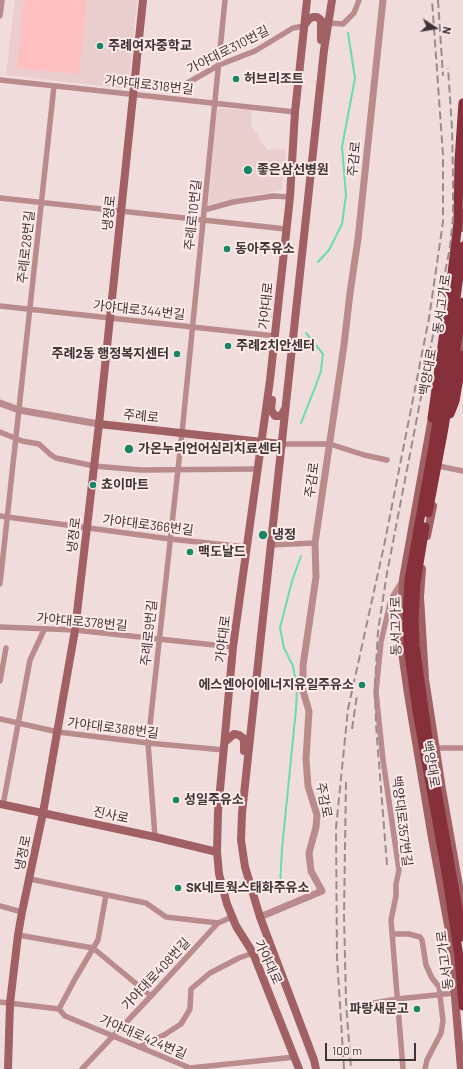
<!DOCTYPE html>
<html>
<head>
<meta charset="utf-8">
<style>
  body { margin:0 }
  #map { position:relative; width:463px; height:1069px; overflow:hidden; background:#f1dcdc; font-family:Barlow,sans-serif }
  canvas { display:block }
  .north { position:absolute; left:415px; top:8px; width:40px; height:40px; -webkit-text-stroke:3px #ffe9e9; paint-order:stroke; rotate:102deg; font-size:11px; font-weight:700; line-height:16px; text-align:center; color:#3e3636 }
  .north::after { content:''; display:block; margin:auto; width:14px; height:18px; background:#3e3636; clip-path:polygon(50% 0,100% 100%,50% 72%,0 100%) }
  .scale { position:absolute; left:325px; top:1043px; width:91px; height:18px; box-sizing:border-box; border:2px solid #3e3636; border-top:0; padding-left:5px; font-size:12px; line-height:14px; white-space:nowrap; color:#3e3636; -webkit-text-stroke:3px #ffe9e9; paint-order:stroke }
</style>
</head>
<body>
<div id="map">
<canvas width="463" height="1069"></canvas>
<div class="north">N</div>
<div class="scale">100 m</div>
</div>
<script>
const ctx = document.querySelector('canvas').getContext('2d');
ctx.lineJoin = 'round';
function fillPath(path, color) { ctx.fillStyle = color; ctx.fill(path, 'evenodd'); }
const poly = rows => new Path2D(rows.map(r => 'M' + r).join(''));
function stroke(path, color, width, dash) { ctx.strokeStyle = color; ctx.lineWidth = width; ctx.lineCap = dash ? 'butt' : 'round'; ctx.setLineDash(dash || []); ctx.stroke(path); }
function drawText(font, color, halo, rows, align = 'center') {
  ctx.font = font + ' Barlow,"Noto Sans KR",sans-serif'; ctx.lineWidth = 4; ctx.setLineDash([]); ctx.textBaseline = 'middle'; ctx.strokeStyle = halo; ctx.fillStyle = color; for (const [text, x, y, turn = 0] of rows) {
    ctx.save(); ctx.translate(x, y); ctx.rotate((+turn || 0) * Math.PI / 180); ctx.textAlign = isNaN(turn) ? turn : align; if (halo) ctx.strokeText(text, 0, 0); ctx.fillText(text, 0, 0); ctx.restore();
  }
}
const built = poly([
  [15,0,137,0,128,89,6,75],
  [220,108,252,111,251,125,267,150,286,149,282,190,233,199,208,205,217,111]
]);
const green = poly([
  [24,0,87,0,79,74,17,68]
]);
const stream = poly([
  [318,262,329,250,342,224,346,195,342,147,355,78,348,33],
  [301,423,316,385,321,371,323,354,306,333],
  [280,886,282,849,296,709,297,688,293,666,284,648,280,628,292,581,301,556]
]);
const minor = poly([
  [0,16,2,0],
  [328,23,343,24,354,13,359,0],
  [0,80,295,112],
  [135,86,184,85,219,65,255,51,293,28,304,26],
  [0,198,286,229],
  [204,210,233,202,273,196,290,197],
  [0,306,275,336],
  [0,432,22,441,39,444,51,455,56,458,94,466,141,470,257,469],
  [281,444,330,444,364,455,387,460],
  [434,465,463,471],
  [0,516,170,539,246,547],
  [270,545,315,543],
  [402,581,391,599,381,642,376,692,383,760,399,870,396,884,396,896,391,920,403,1069],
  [0,584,54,86],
  [0,627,75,630,233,647],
  [0,681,6,648],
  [0,719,58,732,148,743,224,750],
  [433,748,463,748],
  [3,805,30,660,44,630],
  [155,837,148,743,182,433,225,0],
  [30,879,146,903,166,917,218,923],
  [0,906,22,912],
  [392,934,409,934,420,937,422,940,426,965,432,978,439,987,443,1021,441,1033,427,1060,425,1069],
  [18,935,93,948,151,996],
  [0,1002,59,1009,65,1016,190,1068,295,1057],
  [363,1005,397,999,455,993],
  [59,1009,75,979,98,940,106,895],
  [139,1047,164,1035,181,1024,190,1009,191,989,210,973,239,958,253,953],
  [82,1069,151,996,218,923,232,917]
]);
const tertiary = poly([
  [0,403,19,410,99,424],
  [260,917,322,891,311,871,309,853,316,827,317,815,308,786,306,759,309,711,303,691,303,666,316,577,315,543,344,345,350,293,358,239,383,0]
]);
const secondary = poly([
  [304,26,309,19,313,17,317,17,321,20,321,40],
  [461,228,463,213],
  [459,361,463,337],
  [272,400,271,410,275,416,279,416,282,414,285,409],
  [433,412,403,579,401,622,402,652,408,694,432,838,450,936,461,1069],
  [99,424,281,444],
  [427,536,433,506],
  [422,569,420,597,425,679,442,789,463,909],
  [225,742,234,734,239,735,243,738,244,742,244,751],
  [0,804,155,837,217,852],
  [8,1069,10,1003,18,935,22,912,43,813,75,630,99,424,143,0],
  [299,1069,253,953,236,926,227,904,219,874,217,852,218,812,233,647,270,380,290,197,295,112,307,0],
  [316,1069,314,1060,260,917,245,867,241,840,242,813,324,50,332,0]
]);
const trunk = poly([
  [444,332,451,282,458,222,459,160,463,103]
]);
const rail = poly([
  [438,0,443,76],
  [352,729,357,695],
  [346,782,344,915,346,1002,351,1069],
  [387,865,376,725,375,684,378,631,387,573,450,247,453,217,453,176,452,128,448,68],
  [344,1069,337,957,336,828,348,709,384,546,429,318,443,222,443,155,432,0]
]);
const trunkBridge = poly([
  [463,246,450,342,432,452,409,580,407,618,408,647,417,711,447,878,459,957,463,1006],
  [450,414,455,401,463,355],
  [432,418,444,332],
  [428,513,444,428,463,302],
  [425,527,416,582,414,620,415,645,430,752,463,937]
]);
const markers = [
  [100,46,4,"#178664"],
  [236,79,4,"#178664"],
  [248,170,5,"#178664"],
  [227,249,4,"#178664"],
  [228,346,4,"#178664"],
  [177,354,4,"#178664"],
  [129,449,5,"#178664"],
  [93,485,4,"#178664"],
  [263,535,5,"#178664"],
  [190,552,4,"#178664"],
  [362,685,4,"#178664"],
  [176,800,4,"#178664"],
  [178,888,4,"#178664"],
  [417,1009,4,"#178664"]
];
const poiNames = [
  ["주례여자중학교",108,46],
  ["허브리조트",244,79],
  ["좋은삼선병원",257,170],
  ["동아주유소",235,249],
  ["주례2치안센터",236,346],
  ["주례2동 행정복지센터",169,354,"right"],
  ["가온누리언어심리치료센터",138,449],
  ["쵸이마트",101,485],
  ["냉정",272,535],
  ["맥도날드",198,552],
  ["에스엔아이에너지유일주유소",354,685,"right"],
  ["성일주유소",184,800],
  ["SK네트웍스태화주유소",186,888],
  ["파랑새문고",409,1009,"right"]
];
const streetNames = [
  ["가야대로310번길",228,50,-27],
  ["가야대로318번길",149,85,6],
  ["주감로",354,159,-84],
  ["냉정로",109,213,-84],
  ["주례로10번길",193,215,-84],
  ["주례로28번길",26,247,-84],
  ["동서고가로",442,304,-82],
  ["가야대로",266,306,-84],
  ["가야대로344번길",139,310,6],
  ["백양대로",428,372,-80],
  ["주례로",141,416,6],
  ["주감로",312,480,-82],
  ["가야대로366번길",148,525,7],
  ["냉정로",74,535,-83],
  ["가야대로378번길",82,622,5],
  ["동서고가로",396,626,-91],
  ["주례로9번길",149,633,-84],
  ["가야대로",223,639,-83],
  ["가야대로388번길",113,728,7],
  ["백양대로",431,764,80],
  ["주감로",324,800,79],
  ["진사로",111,815,12],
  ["백양대로357번길",402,821,83],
  ["냉정로",23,853,-78],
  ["동서고가로",445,960,-97],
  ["가야대로",268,962,65],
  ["가야대로408번길",156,974,-47],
  ["가야대로424번길",143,1037,23]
];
fillPath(built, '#eacdcd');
fillPath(green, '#febfc0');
stroke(stream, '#66dcb0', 2);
stroke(minor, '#b98b8c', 5.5);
stroke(tertiary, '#b98b8c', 7);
stroke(secondary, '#a16063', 8);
stroke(trunk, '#85303a', 9);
stroke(rail, '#9b8c8c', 2, [8, 4]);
stroke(trunkBridge, '#85303a', 9);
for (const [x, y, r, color] of markers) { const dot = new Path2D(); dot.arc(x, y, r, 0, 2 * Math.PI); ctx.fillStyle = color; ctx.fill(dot); stroke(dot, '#ffe9e9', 1.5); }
drawText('bold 13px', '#3e3636', '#ffe9e9', poiNames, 'left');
drawText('13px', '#3e3636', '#ffe9e9', streetNames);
</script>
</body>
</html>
